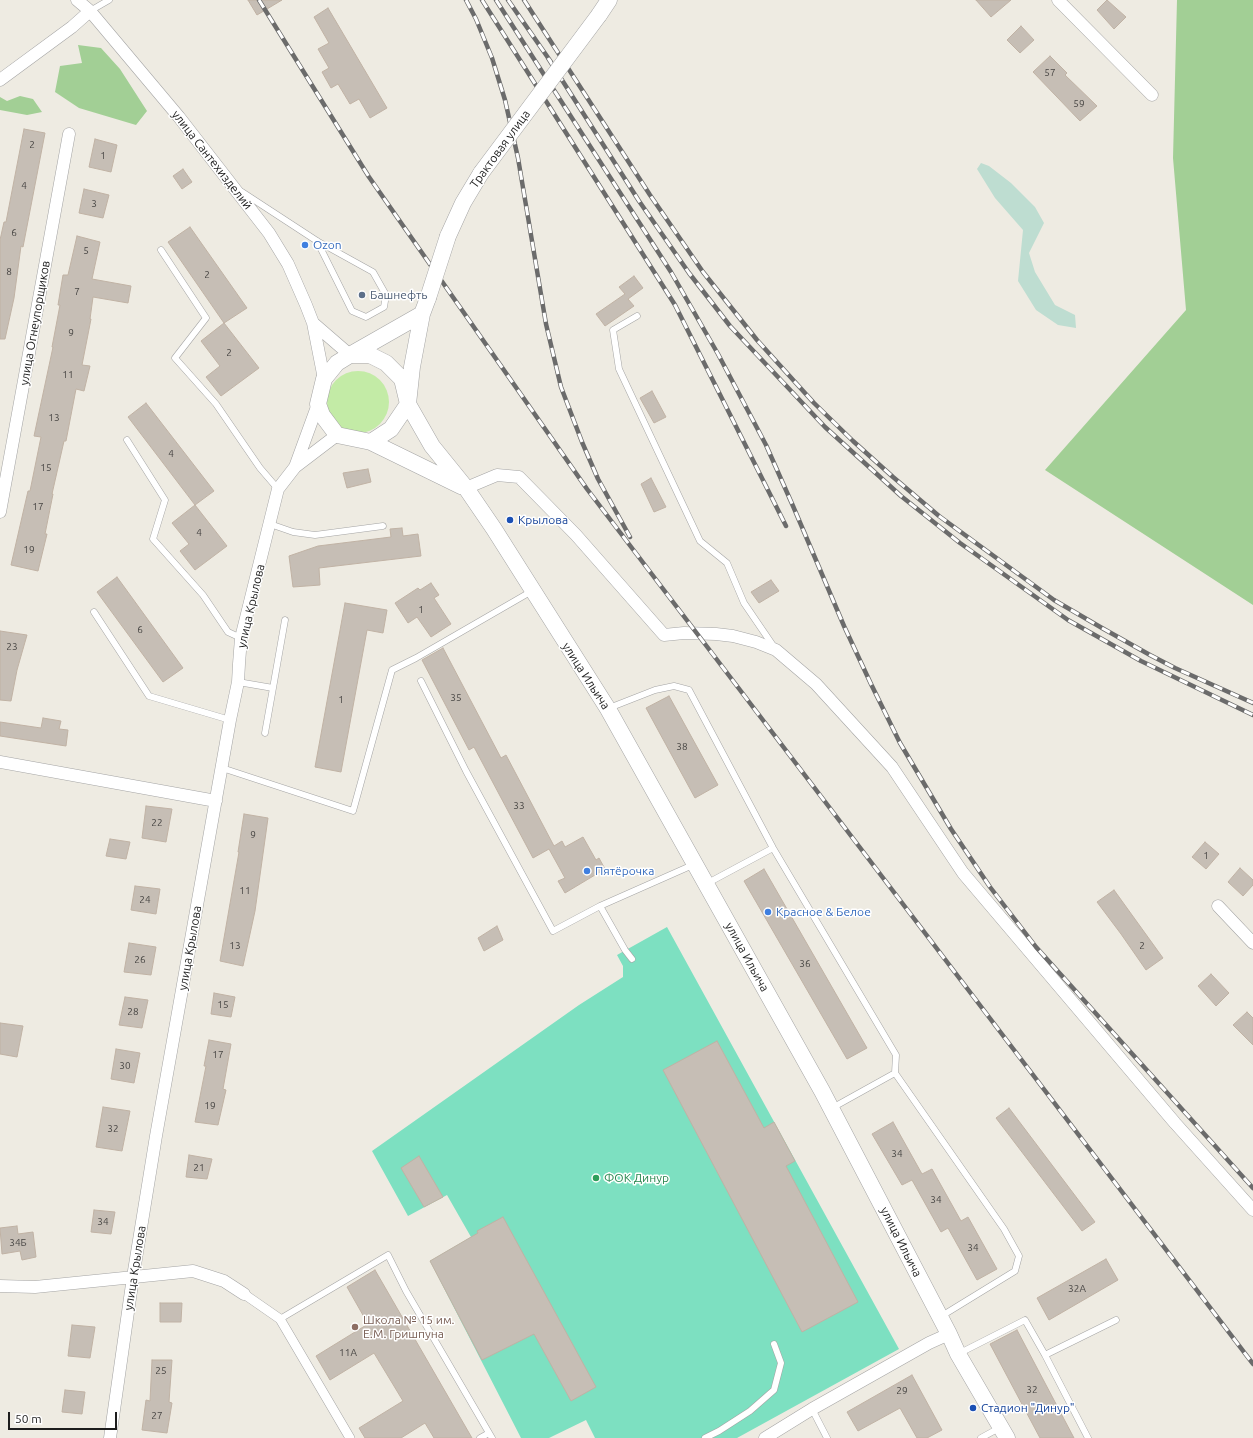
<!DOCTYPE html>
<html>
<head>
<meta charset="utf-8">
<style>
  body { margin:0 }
  #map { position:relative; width:1253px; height:1438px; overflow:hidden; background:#eeebe2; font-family:Ubuntu,sans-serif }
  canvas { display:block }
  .scale { position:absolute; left:8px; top:1412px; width:109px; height:18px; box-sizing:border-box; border:2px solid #1d1d1d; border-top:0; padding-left:5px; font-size:12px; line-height:14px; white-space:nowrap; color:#1d1d1d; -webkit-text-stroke:3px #fff; paint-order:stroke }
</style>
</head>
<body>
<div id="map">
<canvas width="1253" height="1438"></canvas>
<div class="scale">50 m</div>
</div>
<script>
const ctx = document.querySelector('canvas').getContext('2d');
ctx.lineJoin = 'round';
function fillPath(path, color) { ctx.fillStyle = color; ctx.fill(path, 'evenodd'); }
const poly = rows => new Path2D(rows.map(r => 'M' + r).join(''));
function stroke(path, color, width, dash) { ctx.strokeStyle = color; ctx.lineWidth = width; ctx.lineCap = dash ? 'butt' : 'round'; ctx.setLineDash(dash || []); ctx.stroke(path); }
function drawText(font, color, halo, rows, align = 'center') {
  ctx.font = font + ' Ubuntu,sans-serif'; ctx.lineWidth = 3; ctx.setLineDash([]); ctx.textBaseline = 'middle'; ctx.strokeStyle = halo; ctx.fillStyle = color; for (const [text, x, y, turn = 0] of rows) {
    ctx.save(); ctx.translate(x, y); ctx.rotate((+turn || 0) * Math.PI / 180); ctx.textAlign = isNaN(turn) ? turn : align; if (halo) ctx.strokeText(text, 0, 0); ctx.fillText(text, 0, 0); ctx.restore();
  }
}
const grass = poly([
  '327 402a31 31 0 1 1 62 0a31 31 0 1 1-62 0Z'
]);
const forest = poly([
  [1177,0,1253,0,1253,605,1045,470,1186,310,1173,158],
  [78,45,101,48,120,69,147,111,136,125,79,108,55,92,60,66,82,63],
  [20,96,33,99,42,112,27,115,0,110,0,97,7,101]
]);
const wetland = poly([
  [981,163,989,166,1011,183,1035,207,1044,223,1029,253,1035,272,1055,305,1075,315,1076,328,1058,325,1036,310,1018,281,1023,230,995,198,977,169]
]);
const pitch = poly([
  [667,927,899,1349,737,1438,595,1438,586,1420,549,1438,521,1438,430,1261,471,1237,447,1195,408,1216,372,1151,579,1005,623,977,623,966,617,955]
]);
const building = poly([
  [248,0,282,0,257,15,248,0],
  [976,0,1011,0,991,17,976,0],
  [1107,0,1126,17,1114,29,1097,10,1107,0],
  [328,8,387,108,370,118,359,99,350,104,338,84,331,88,322,72,329,68,318,49,329,43,314,17,328,8],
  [1021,26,1034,40,1020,53,1007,40,1021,26],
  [1050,56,1067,73,1065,75,1097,106,1080,121,1033,72,1050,56],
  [24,129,45,133,23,247,21,246,14,298,5,339,0,339,0,240,4,222,6,222,24,129],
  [95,139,117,145,111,172,89,167,95,139],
  [183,169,192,182,182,189,173,176,183,169],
  [84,189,109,195,103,218,79,213,84,189],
  [190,227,247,308,224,323,168,242,190,227],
  [77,236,100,242,92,279,131,286,128,303,93,297,90,319,91,319,82,365,90,366,84,391,76,389,66,441,64,441,52,494,53,494,45,534,47,534,38,571,11,565,28,491,30,491,41,437,34,436,53,347,52,347,60,305,58,305,63,275,68,275,77,236],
  [634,276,643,288,628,299,634,306,605,326,596,314,625,294,619,287,634,276],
  [224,323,259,368,221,396,206,377,220,366,201,341,224,323],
  [652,391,666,417,654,423,640,398,652,391],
  [146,403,214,491,195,505,128,417,146,403],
  [368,469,371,482,347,488,343,473,368,469],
  [651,478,666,507,654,512,641,484,651,478],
  [195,505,227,546,195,570,180,551,189,544,172,523,195,505],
  [402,528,403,536,418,534,421,556,319,568,320,585,293,587,289,556,318,546,391,537,390,529,402,528],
  [117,577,183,668,163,682,97,592,117,577],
  [771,580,779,591,759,603,751,592,771,580],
  [431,583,439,595,434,598,451,624,431,637,417,617,408,623,395,603,418,588,420,590,431,583],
  [345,603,387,610,383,633,367,630,341,772,315,767,345,603],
  [0,631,27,635,17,670,11,701,0,700,0,631],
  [443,648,501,758,506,755,554,846,562,841,565,847,583,837,596,860,599,858,605,869,565,893,558,881,565,878,549,849,533,858,474,747,469,750,422,660,443,648],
  [669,696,718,785,695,798,646,708,669,696],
  [43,718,61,721,59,729,68,730,66,746,0,736,0,722,41,728,43,718],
  [146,806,172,809,166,842,142,838,146,806],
  [244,814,268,818,255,911,243,966,220,961,239,852,238,852,244,814],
  [110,839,130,842,126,859,106,856,110,839],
  [1205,842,1219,854,1206,869,1192,857,1205,842],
  [1240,868,1253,880,1253,885,1243,896,1228,882,1240,868],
  [764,869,867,1048,847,1059,744,881,764,869],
  [135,886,160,889,156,914,131,910,135,886],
  [1114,890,1163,958,1146,970,1121,934,1097,902,1114,890],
  [497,926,503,940,484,951,478,938,497,926],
  [129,943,156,947,151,975,124,972,129,943],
  [1211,974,1229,993,1216,1006,1198,986,1211,974],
  [214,993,235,997,231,1017,211,1014,214,993],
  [125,997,148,1000,142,1028,119,1025,125,997],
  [1247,1012,1253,1018,1253,1045,1233,1025,1247,1012],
  [0,1023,23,1026,17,1057,0,1054,0,1023],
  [209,1040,231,1044,223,1089,226,1090,218,1125,195,1122,206,1066,204,1066,209,1040],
  [717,1041,764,1128,774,1122,795,1161,786,1166,858,1302,802,1332,663,1070,717,1041],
  [116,1049,140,1053,134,1083,111,1079,116,1049],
  [103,1107,130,1111,122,1151,96,1147,103,1107],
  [1009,1108,1095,1222,1082,1231,996,1118,1009,1108],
  [893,1122,922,1174,932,1169,961,1221,968,1217,997,1269,977,1280,948,1228,941,1232,912,1180,902,1185,872,1134,893,1122],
  [189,1155,212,1159,207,1179,186,1177,189,1155],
  [419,1156,443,1197,424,1207,401,1168,419,1156],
  [94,1210,115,1212,111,1234,91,1232,94,1210],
  [503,1217,596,1387,571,1401,534,1334,482,1360,430,1261,478,1233,477,1231,503,1217],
  [17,1226,18,1234,33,1232,36,1257,22,1260,20,1251,2,1254,0,1228,17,1226],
  [1106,1259,1118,1280,1049,1320,1037,1298,1106,1259],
  [375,1270,472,1438,434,1438,425,1423,401,1438,365,1438,359,1428,403,1401,374,1353,330,1380,316,1356,368,1324,347,1287,375,1270],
  [160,1303,182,1303,181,1322,160,1322,160,1303],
  [72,1325,95,1327,90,1358,68,1356,72,1325],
  [1017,1330,1074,1438,1040,1438,990,1344,1017,1330],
  [152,1360,172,1360,169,1402,172,1403,167,1433,142,1430,146,1400,150,1401,152,1360],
  [912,1375,942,1430,927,1438,917,1438,900,1408,858,1431,847,1412,912,1375],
  [65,1390,85,1392,82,1414,62,1412,65,1390]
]);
const service = poly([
  [90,11,109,0],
  [242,192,317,241,373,272,386,295,384,307,366,317,352,311,317,241],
  [161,250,206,318,175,358,216,404,260,468,278,489],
  [637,316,613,330,619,369,700,541,727,563,744,603,774,647],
  [127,440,165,500,153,539,203,595,228,632,241,638],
  [270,524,293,532,315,535,383,526],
  [94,612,149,696,230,720],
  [421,681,466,771,553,931,600,906,695,864],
  [238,682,273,688,285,620],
  [609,708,655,690,674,686,689,690,773,848,896,1055,895,1073,1004,1229,1019,1256,1015,1271,940,1317],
  [265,733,273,688],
  [222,768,353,811,392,670,416,658,532,591],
  [706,884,773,848],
  [600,906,625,950,632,959],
  [832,1108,895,1073],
  [280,1319,388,1255,406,1291,492,1438],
  [958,1354,1025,1320,1045,1355],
  [812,1409,827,1438],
  [480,1438,489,1433],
  [705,1438,719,1431,750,1411,774,1390,781,1363,774,1344],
  [981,1438,1001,1427],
  [1088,1438,1045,1355,1116,1320]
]);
const pedestrian = poly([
  [244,1294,280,1319,350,1438]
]);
const minor = poly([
  [77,0,90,11,179,117,269,233,288,264,306,305,313,323,324,379],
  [1058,0,1152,95],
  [0,80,72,27,90,11],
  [313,323,350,355],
  [295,467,318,404],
  [466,488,497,475,519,477,576,535,664,635,684,633,716,634,733,636,756,642,776,650,816,684,892,767,963,873,1175,1123,1253,1210],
  [0,512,69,134],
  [0,762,216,801],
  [1218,906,1253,943],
  [0,1286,35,1287,193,1271,224,1281,244,1294],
  [110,1438,133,1277,156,1136,230,720,238,682,239,664,241,638,278,489,295,467,337,435],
  [765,1438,812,1409,929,1343,949,1334]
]);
const tertiary = poly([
  [599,15,609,0],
  [448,236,463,203,481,173],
  [428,298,422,314,412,367,408,404,432,446,466,488,494,529,608,709,822,1091,949,1334,958,1354,1007,1438],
  [422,314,350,355,337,363,324,379,318,404,322,415,337,435,371,442,461,486],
  [351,355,370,355,386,363,402,379,408,404,391,429,371,442]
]);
const rail = poly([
  [259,0,369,177,587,489,1253,1364],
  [466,0,476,19,492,58,505,100,518,158,546,324,561,387,582,442,598,479,630,537],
  [482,0,675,305,786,526],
  [496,0,671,272,718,354,766,445,793,506,844,626,871,684,900,743,951,829,990,887,1036,947,1253,1188],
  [508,0,551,62],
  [524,0,650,195,703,272,757,340,814,403,853,441,893,477,939,516,1054,600,1102,628,1150,655,1175,668,1253,703],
  [548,58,639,201,689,273,730,326,825,427,901,496,960,543,1068,620,1141,661,1253,715]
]);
const tertiaryBridge = poly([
  [481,173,599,15],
  [428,298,448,236]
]);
const markers = [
  [305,245,4,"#3f7fe0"],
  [362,295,4,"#5c6f8a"],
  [510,520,4,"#1a4fb4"],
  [587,871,4,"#3f7fe0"],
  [768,912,4,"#3f7fe0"],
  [596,1178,4,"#2e9e5b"],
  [355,1327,4,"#8d6e63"],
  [973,1408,4,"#1a4fb4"]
];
const numberNames = [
  ["57",1050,73],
  ["59",1079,104],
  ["2",32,145],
  ["1",103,156],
  ["4",24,186],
  ["3",94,204],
  ["6",14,233],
  ["5",86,251],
  ["8",9,272],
  ["2",207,275],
  ["7",77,292],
  ["9",71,333],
  ["2",229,353],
  ["11",68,375],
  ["13",54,418],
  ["4",171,454],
  ["15",46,468],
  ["17",38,507],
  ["4",199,533],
  ["19",29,550],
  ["1",421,610],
  ["6",140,630],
  ["23",12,647],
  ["35",456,698],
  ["1",341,700],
  ["38",682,747],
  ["33",519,806],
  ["22",157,823],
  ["9",253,835],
  ["1",1206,856],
  ["11",245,891],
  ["24",145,900],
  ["13",235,946],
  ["2",1142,946],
  ["26",140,960],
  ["36",805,964],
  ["15",223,1005],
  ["28",133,1012],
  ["17",218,1055],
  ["30",125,1066],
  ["19",210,1106],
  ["32",113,1129],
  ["34",897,1154],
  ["21",199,1168],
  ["34",936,1200],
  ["34",103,1222],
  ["34Б",18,1243],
  ["34",973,1248],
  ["32А",1077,1289],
  ["11А",348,1353],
  ["25",161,1371],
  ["32",1032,1390],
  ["29",902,1391],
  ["27",157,1416]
];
const streetNames = [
  ["Трактовая улица",500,149,-54],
  ["улица Сантехизделий",212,160,52],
  ["улица Огнеупорщиков",35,323,-80],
  ["улица Крылова",251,606,-77],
  ["улица Ильича",586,676,57],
  ["улица Крылова",190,948,-80],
  ["улица Ильича",747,957,61],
  ["улица Ильича",901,1242,63],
  ["улица Крылова",135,1268,-81]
];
const shopNames = [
  ["Ozon",313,245],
  ["Пятёрочка",595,871],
  ["Красное & Белое",776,912]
];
const serviceNames = [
  ["Башнефть",370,295]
];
const transitNames = [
  ["Крылова",518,520],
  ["Стадион \"Динур\"",981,1408]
];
const leisureNames = [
  ["ФОК Динур",604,1178]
];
const educationNames = [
  ["Школа № 15 им.",363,1320],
  ["Е.М. Гришпуна",363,1334]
];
fillPath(grass, '#c3eba6');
fillPath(forest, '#a2cf95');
fillPath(wetland, '#beddd1');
fillPath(pitch, '#7de0c1');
fillPath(building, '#c6beb5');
stroke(building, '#c0b2a4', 1);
stroke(service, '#a4a4a4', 7);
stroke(pedestrian, '#a4a4a4', 10);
stroke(minor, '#a4a4a4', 13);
stroke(tertiary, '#a4a4a4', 17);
stroke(service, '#fff', 6);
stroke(pedestrian, '#fff', 9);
stroke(minor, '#fff', 12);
stroke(tertiary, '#fff', 16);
stroke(rail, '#6b6b6b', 4.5);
stroke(rail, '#fff', 3, [9]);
stroke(tertiaryBridge, '#a4a4a4', 17, []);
stroke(tertiaryBridge, '#fff', 16);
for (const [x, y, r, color] of markers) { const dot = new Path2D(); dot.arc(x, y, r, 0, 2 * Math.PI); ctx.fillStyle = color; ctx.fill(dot); stroke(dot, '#fff', 1.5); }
drawText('10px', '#474543', null, numberNames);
drawText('12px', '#1d1d1d', '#fff', streetNames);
drawText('12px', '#366cbe', '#fff', shopNames, 'left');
drawText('12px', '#4e5e75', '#fff', serviceNames, 'left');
drawText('12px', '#164399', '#fff', transitNames, 'left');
drawText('12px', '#27864d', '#fff', leisureNames, 'left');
drawText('12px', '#785e54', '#fff', educationNames, 'left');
</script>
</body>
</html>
